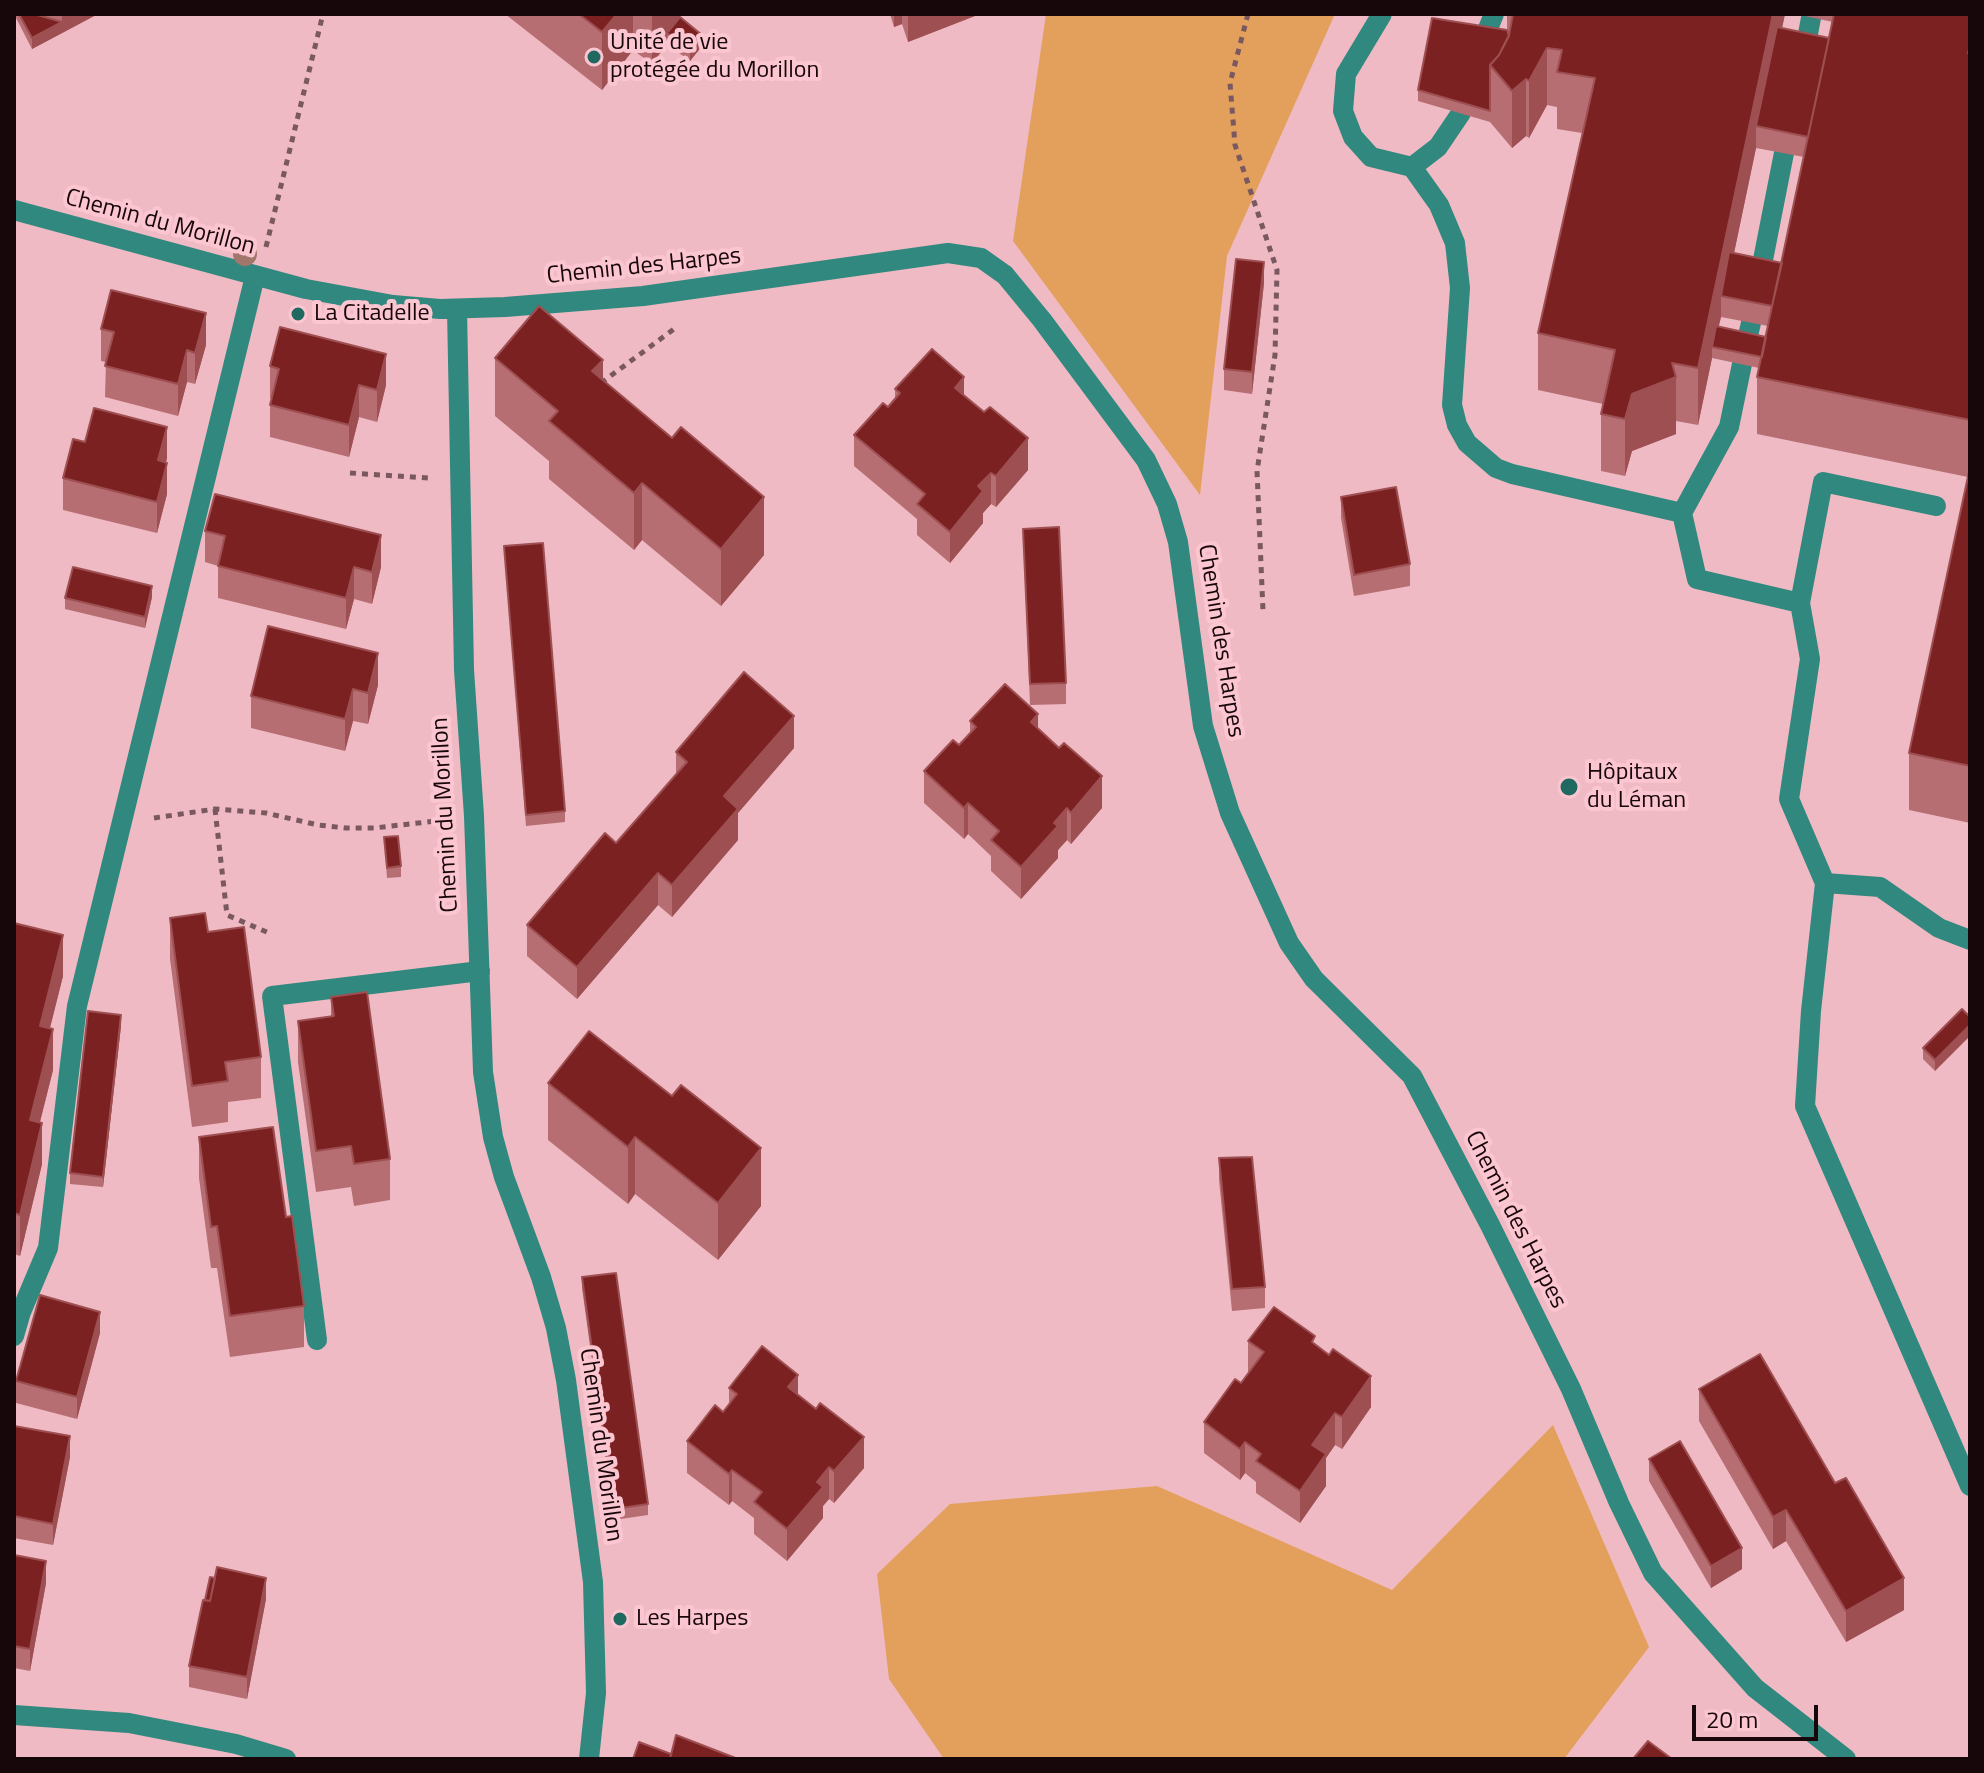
<!DOCTYPE html>
<html>
<head>
<meta charset="utf-8">
<style>
  body { margin:0 }
  #map { position:relative; width:1984px; height:1773px; overflow:hidden; background:#efbac4; font-family:"Titillium Web",sans-serif }
  canvas { display:block }
  .frame { position:absolute; inset:0; border:16px solid #17060a; pointer-events:none }
  .scale { position:absolute; left:1692px; top:1705px; width:126px; height:36px; box-sizing:border-box; border:4px solid #17060a; border-top:0; padding-left:10px; font-size:24px; line-height:28px; white-space:nowrap; color:#17060a; -webkit-text-stroke:6px #fcc6d1; paint-order:stroke }
</style>
</head>
<body>
<div id="map">
<canvas width="1984" height="1773"></canvas>
<div class="frame"></div>
<div class="scale">20 m</div>
</div>
<script>
const ctx = document.querySelector('canvas').getContext('2d');
ctx.lineJoin = 'round';
function fillPath(path, color) { ctx.fillStyle = color; ctx.fill(path, 'evenodd'); }
const poly = rows => new Path2D(rows.map(r => 'M' + r).join(''));
function stroke(path, color, width, dash) { ctx.strokeStyle = color; ctx.lineWidth = width; ctx.lineCap = dash ? 'butt' : 'round'; ctx.setLineDash(dash || []); ctx.stroke(path); }
function drawText(font, color, halo, rows, align = 'center') {
  ctx.font = font + ' "Titillium Web",sans-serif'; ctx.lineWidth = 8; ctx.setLineDash([]); ctx.textBaseline = 'middle'; ctx.strokeStyle = halo; ctx.fillStyle = color; for (const [text, x, y, turn = 0] of rows) {
    ctx.save(); ctx.translate(x, y); ctx.rotate((+turn || 0) * Math.PI / 180); ctx.textAlign = isNaN(turn) ? turn : align; if (halo) ctx.strokeText(text, 0, 0); ctx.fillText(text, 0, 0); ctx.restore();
  }
}
const green = poly([
  [1046,14,1335,14,1227,256,1200,495,1013,241],
  [1553,1425,1649,1647,1564,1759,944,1759,889,1679,877,1574,950,1504,1157,1486,1392,1590]
]);
const path = poly([
  [1248,14,1230,83,1235,145,1277,270,1275,355,1257,471,1263,611],
  [266,247,323,14],
  [601,383,674,329],
  [350,473,429,478],
  [215,809,227,915,269,933],
  [154,818,215,809,266,813,318,825,346,828,374,828,445,820]
]);
const lane = poly([
  [1382,14,1346,74,1343,111,1353,137,1371,157,1412,167,1438,147,1461,113],
  [1485,36,1494,14],
  [1804,55,1811,18],
  [1412,167,1439,205,1455,243,1460,288,1452,405,1457,425,1467,443,1496,468,1512,474,1682,513],
  [1759,280,1784,153],
  [1746,344,1751,323],
  [1742,364,1729,427,1682,513,1697,579,1800,603,1810,659,1789,799,1825,883,1811,1011,1805,1106,1970,1486],
  [1800,603,1823,482,1936,506],
  [1825,883,1880,887,1939,928,1970,940],
  [317,1340,272,996,480,971]
]);
const street = poly([
  [14,210,306,289,393,305,440,309,505,307,643,296,948,253,981,258,1005,275,1042,320,1146,460,1167,504,1178,542,1203,726,1230,813,1289,943,1314,979,1412,1076,1490,1225,1571,1389,1619,1503,1653,1573,1755,1688,1846,1759],
  [457,309,464,670,474,816,483,1072,493,1137,504,1177,541,1277,556,1328,566,1380,593,1582,596,1693,589,1759],
  [14,1336,21,1312,48,1248,77,1006,255,276],
  [14,1715,129,1723,236,1744,286,1759]
]);
const trees = [
  [245,254]
];
const wall = poly([
  [14,14,96,14,96,15,32,49],
  [505,14,680,14,680,17,702,46,690,61,667,44,652,64,633,50,602,90],
  [890,14,980,14,908,42,902,24,894,27],
  [1507,14,1785,14,1782,28,1829,38,1833,22,1795,14,1970,14,1970,823,1909,810,1909,753,1968,477,1757,434,1757,377,1759,368,1712,358,1698,425,1676,421,1676,434,1632,451,1625,476,1601,471,1601,414,1603,404,1538,390,1538,333,1582,133,1557,129,1557,107,1547,105,1529,138,1526,136,1512,148,1490,122,1418,101,1418,90,1507,30],
  [1756,148,1804,157,1782,263,1734,253],
  [1721,317,1768,326,1766,337,1718,327],
  [1264,283,1252,394,1224,390,1224,369],
  [101,329,206,345,195,384,187,382,178,416,105,397,106,362,101,361],
  [495,358,603,380,764,555,721,606,642,540,634,550,549,479,549,461,495,416],
  [270,366,386,385,377,422,359,417,349,457,270,437,270,405,272,399,270,398],
  [895,389,964,395,1028,470,996,507,991,504,983,513,983,523,950,563,917,535,917,519,854,466,854,435,888,407,895,399],
  [167,458,166,462,167,494,157,533,63,510,63,478],
  [1341,497,1410,564,1410,586,1354,596,1341,518],
  [1023,529,1066,683,1066,704,1030,705],
  [205,531,381,567,372,604,354,599,346,629,218,598,218,566,205,562],
  [504,546,565,811,565,822,526,826],
  [152,597,145,628,65,609,65,598],
  [378,685,368,724,353,721,345,751,251,728,251,696],
  [970,721,1038,729,1102,808,1071,844,1067,840,1058,850,1058,858,1021,899,991,871,991,856,968,834,964,839,924,803,924,771,959,745,970,733],
  [794,748,738,813,738,840,672,917,658,905,577,999,527,956,527,925,616,843,676,775,676,752],
  [384,837,401,866,401,877,387,878],
  [170,918,208,932,261,1057,261,1098,228,1102,228,1122,192,1127,170,959],
  [14,923,63,976,50,1028,53,1070,40,1122,42,1164,20,1256,14,1254],
  [331,997,390,1159,390,1200,354,1206,351,1187,316,1192,298,1062,298,1021,331,1016],
  [1962,1009,1935,1071,1923,1059,1923,1048],
  [121,1026,103,1187,70,1184,70,1173],
  [548,1083,761,1206,718,1260,635,1194,628,1204,548,1140],
  [199,1137,286,1217,304,1306,304,1347,230,1357,217,1268,211,1268,199,1178],
  [1219,1158,1265,1287,1265,1308,1232,1311,1219,1180],
  [582,1277,648,1504,648,1515,614,1520,582,1288],
  [100,1333,77,1419,16,1403,16,1381],
  [1248,1341,1315,1345,1371,1407,1342,1449,1335,1445,1326,1458,1326,1486,1300,1523,1256,1493,1256,1482,1245,1473,1240,1480,1204,1453,1204,1422,1241,1383,1248,1373],
  [729,1388,798,1395,864,1468,834,1503,829,1499,823,1506,823,1518,787,1561,754,1534,754,1518,732,1501,729,1505,687,1473,687,1441,723,1412,729,1405],
  [1699,1389,1904,1610,1846,1642,1786,1541,1773,1549,1699,1421],
  [14,1426,70,1457,53,1545,14,1538],
  [1649,1459,1742,1569,1711,1588,1649,1481],
  [14,1555,46,1583,30,1671,14,1668],
  [266,1599,247,1699,189,1687,189,1666]
]);
const shadedWall = poly([
  [62,14,96,14,96,15,32,49,32,38,62,22],
  [617,14,633,14,633,50,602,90,602,32],
  [652,14,680,14,680,28,667,33,667,44,652,64],
  [894,14,902,14,902,24,894,27],
  [908,14,980,14,908,42],
  [1773,14,1785,14,1761,127,1756,126,1756,148,1725,296,1721,296,1721,317,1714,347,1712,347,1712,358,1698,425,1698,368],
  [702,35,702,46,690,61,690,50],
  [1547,48,1547,105,1529,138,1529,81],
  [1526,79,1526,136,1512,148,1512,91],
  [1264,262,1264,283,1252,394,1252,372],
  [206,313,206,345,195,384,195,353],
  [187,350,187,382,178,416,178,384],
  [386,354,386,385,377,422,377,390],
  [603,360,603,417,592,371],
  [964,377,964,408,955,388],
  [1676,377,1676,434,1632,451,1625,476,1625,419,1632,394],
  [359,385,359,417,349,457,349,425],
  [167,427,167,458,158,492,158,460],
  [1028,438,1028,470,996,507,996,476],
  [167,463,167,494,157,533,157,502],
  [991,473,991,504,983,513,983,523,950,563,950,532,978,486],
  [642,483,642,540,634,550,634,493],
  [764,497,764,555,721,606,721,549],
  [381,535,381,567,372,604,372,572],
  [354,567,354,599,346,629,346,598],
  [152,586,152,597,145,628,145,617],
  [378,653,378,685,368,724,368,693],
  [353,689,353,721,345,751,345,719],
  [1038,714,1038,746,1031,722],
  [794,716,794,748,738,813,738,840,672,917,672,885,724,796],
  [1102,776,1102,808,1071,844,1071,813],
  [968,803,968,834,964,839,964,808],
  [1067,808,1067,840,1058,850,1058,858,1021,899,1021,867,1054,823],
  [658,873,658,905,577,999,577,967],
  [63,935,63,976,40,1067,40,1026],
  [121,1015,121,1026,103,1187,103,1177],
  [1970,1025,1970,1036,1935,1071,1935,1060],
  [53,1029,53,1070,30,1161,30,1120],
  [42,1123,42,1164,20,1256,20,1215],
  [635,1137,635,1194,628,1204,628,1147],
  [761,1148,761,1206,718,1260,718,1203],
  [100,1312,100,1333,77,1419,77,1397],
  [798,1375,798,1407,788,1387],
  [1371,1376,1371,1407,1342,1449,1342,1417],
  [1335,1413,1335,1445,1326,1458,1326,1486,1300,1523,1300,1491,1312,1445],
  [70,1436,70,1457,53,1545,53,1524],
  [864,1437,864,1468,834,1503,834,1471],
  [1245,1442,1245,1473,1240,1480,1240,1449],
  [829,1467,829,1499,823,1506,823,1518,787,1561,787,1529,817,1482],
  [732,1470,732,1501,729,1505,729,1474],
  [1786,1510,1786,1541,1773,1549,1773,1517],
  [1742,1548,1742,1569,1711,1588,1711,1566],
  [46,1561,46,1583,30,1671,30,1649],
  [266,1578,266,1599,247,1699,247,1677],
  [1904,1578,1904,1610,1846,1642,1846,1611]
]);
const building = poly([
  [19,14,34,14,62,22,32,38,19,14],
  [579,14,617,14,602,32,579,14],
  [1513,14,1773,14,1698,368,1672,363,1676,377,1632,394,1625,419,1601,414,1615,350,1538,333,1595,78,1557,72,1562,50,1547,48,1529,81,1526,79,1512,91,1490,65,1499,55,1509,35,1513,14],
  [1834,14,1970,14,1970,46,1968,53,1970,53,1970,420,1757,377,1834,14],
  [680,17,702,35,690,50,667,33,680,17],
  [1432,18,1507,30,1509,36,1499,55,1490,65,1490,111,1418,90,1432,18],
  [1777,27,1829,38,1808,137,1756,126,1777,27],
  [1729,252,1782,263,1772,306,1721,296,1729,252],
  [1236,259,1264,262,1252,372,1224,369,1236,259],
  [111,290,206,313,195,353,187,350,178,384,105,366,114,332,101,329,111,290],
  [539,306,603,360,592,371,672,438,681,427,764,497,721,549,642,483,634,493,549,421,558,411,495,358,539,306],
  [1716,326,1766,337,1762,357,1712,347,1716,326],
  [280,327,386,354,377,390,359,385,349,425,270,405,279,369,270,366,280,327],
  [932,349,964,377,955,388,984,412,990,407,1028,438,996,476,991,473,978,486,983,491,950,532,917,504,925,494,854,435,883,403,888,407,900,393,895,389,932,349],
  [94,408,167,427,158,460,167,463,157,502,63,478,73,439,85,442,94,408],
  [1970,467,1970,766,1909,753,1970,467],
  [1396,487,1410,564,1354,575,1341,497,1396,487],
  [215,494,381,535,372,572,354,567,346,598,218,566,225,536,205,531,215,494],
  [1059,527,1066,683,1030,684,1023,529,1059,527],
  [543,543,565,811,526,815,504,546,543,543],
  [73,567,152,586,145,617,65,598,73,567],
  [268,626,378,653,368,693,353,689,345,719,251,696,268,626],
  [744,672,794,716,724,796,738,809,672,885,658,873,577,967,527,925,605,833,616,843,687,762,676,752,744,672],
  [1005,684,1038,714,1031,722,1059,748,1064,743,1102,776,1071,813,1067,808,1054,823,1058,826,1021,867,991,840,999,831,968,803,964,808,924,771,953,740,959,745,976,727,970,721,1005,684],
  [398,836,401,866,387,868,384,837,398,836],
  [205,913,208,932,244,927,261,1057,225,1062,228,1081,192,1086,170,918,205,913],
  [14,923,63,935,40,1026,53,1029,30,1120,42,1123,20,1215,14,1213,14,923],
  [367,992,390,1159,354,1164,351,1146,316,1151,298,1021,334,1016,331,997,367,992],
  [1962,1009,1970,1017,1970,1025,1935,1060,1923,1048,1962,1009],
  [88,1011,121,1015,103,1177,70,1173,88,1011],
  [589,1031,672,1096,681,1085,761,1148,718,1203,635,1137,628,1147,548,1083,589,1031],
  [273,1127,286,1217,292,1216,304,1306,230,1316,217,1226,211,1227,199,1137,273,1127],
  [1252,1157,1265,1287,1232,1289,1219,1158,1252,1157],
  [616,1273,648,1504,614,1509,582,1277,616,1273],
  [40,1295,100,1312,77,1397,16,1381,40,1295],
  [1274,1307,1315,1336,1312,1342,1329,1355,1333,1349,1371,1376,1342,1417,1335,1413,1312,1445,1326,1454,1300,1491,1256,1461,1261,1454,1245,1442,1240,1449,1204,1422,1235,1379,1241,1383,1264,1352,1248,1341,1274,1307],
  [762,1346,798,1375,788,1387,816,1409,820,1403,864,1437,834,1471,829,1467,817,1482,823,1487,787,1529,754,1502,762,1492,732,1470,729,1474,687,1441,715,1405,723,1412,737,1394,729,1388,762,1346],
  [1760,1354,1835,1483,1846,1478,1904,1578,1846,1611,1786,1510,1773,1517,1699,1389,1760,1354],
  [14,1426,70,1436,53,1524,14,1516,14,1426],
  [1680,1441,1742,1548,1711,1566,1649,1459,1680,1441],
  [14,1555,46,1561,30,1649,14,1646,14,1555],
  [217,1567,266,1578,247,1677,189,1666,203,1600,210,1601,217,1567],
  [210,1577,215,1578,210,1601,205,1600,210,1577],
  [676,1735,738,1759,670,1759,676,1735],
  [1648,1741,1672,1759,1633,1759,1648,1741],
  [639,1742,671,1754,670,1759,633,1759,639,1742]
]);
const markers = [
  [594,57,8,"#1f6961"],
  [298,314,8,"#1f6961"],
  [1569,787,10,"#1f6961"],
  [620,1619,8,"#1f6961"]
];
const poiNames = [
  ["Unité de vie",610,43],
  ["protégée du Morillon",610,71],
  ["La Citadelle",314,314],
  ["Hôpitaux",1587,773],
  ["du Léman",1587,801],
  ["Les Harpes",636,1619]
];
const streetNames = [
  ["Chemin du Morillon",160,223,15],
  ["Chemin des Harpes",644,267,-6],
  ["Chemin des Harpes",1220,641,81],
  ["Chemin du Morillon",446,815,-93],
  ["Chemin des Harpes",1515,1220,63],
  ["Chemin du Morillon",600,1445,82]
];
fillPath(green, '#e3a05c');
stroke(path, '#7a585f', 5, [6, 6]);
stroke(lane, '#30887e', 20);
stroke(street, '#30887e', 20);
ctx.fillStyle = '#a0776a';
for (const [x, y] of trees) { ctx.beginPath(); ctx.arc(x, y, 12, 0, 2 * Math.PI); ctx.fill(); }
fillPath(wall, '#b66e72');
fillPath(shadedWall, '#9e4f52');
fillPath(building, '#7c2121');
stroke(building, '#9e4f52', 2);
for (const [x, y, r, color] of markers) { const dot = new Path2D(); dot.arc(x, y, r, 0, 2 * Math.PI); ctx.fillStyle = color; ctx.fill(dot); stroke(dot, '#fcc6d1', 3); }
drawText('24px', '#17060a', '#fcc6d1', poiNames, 'left');
drawText('24px', '#17060a', '#fcc6d1', streetNames);
</script>
</body>
</html>
